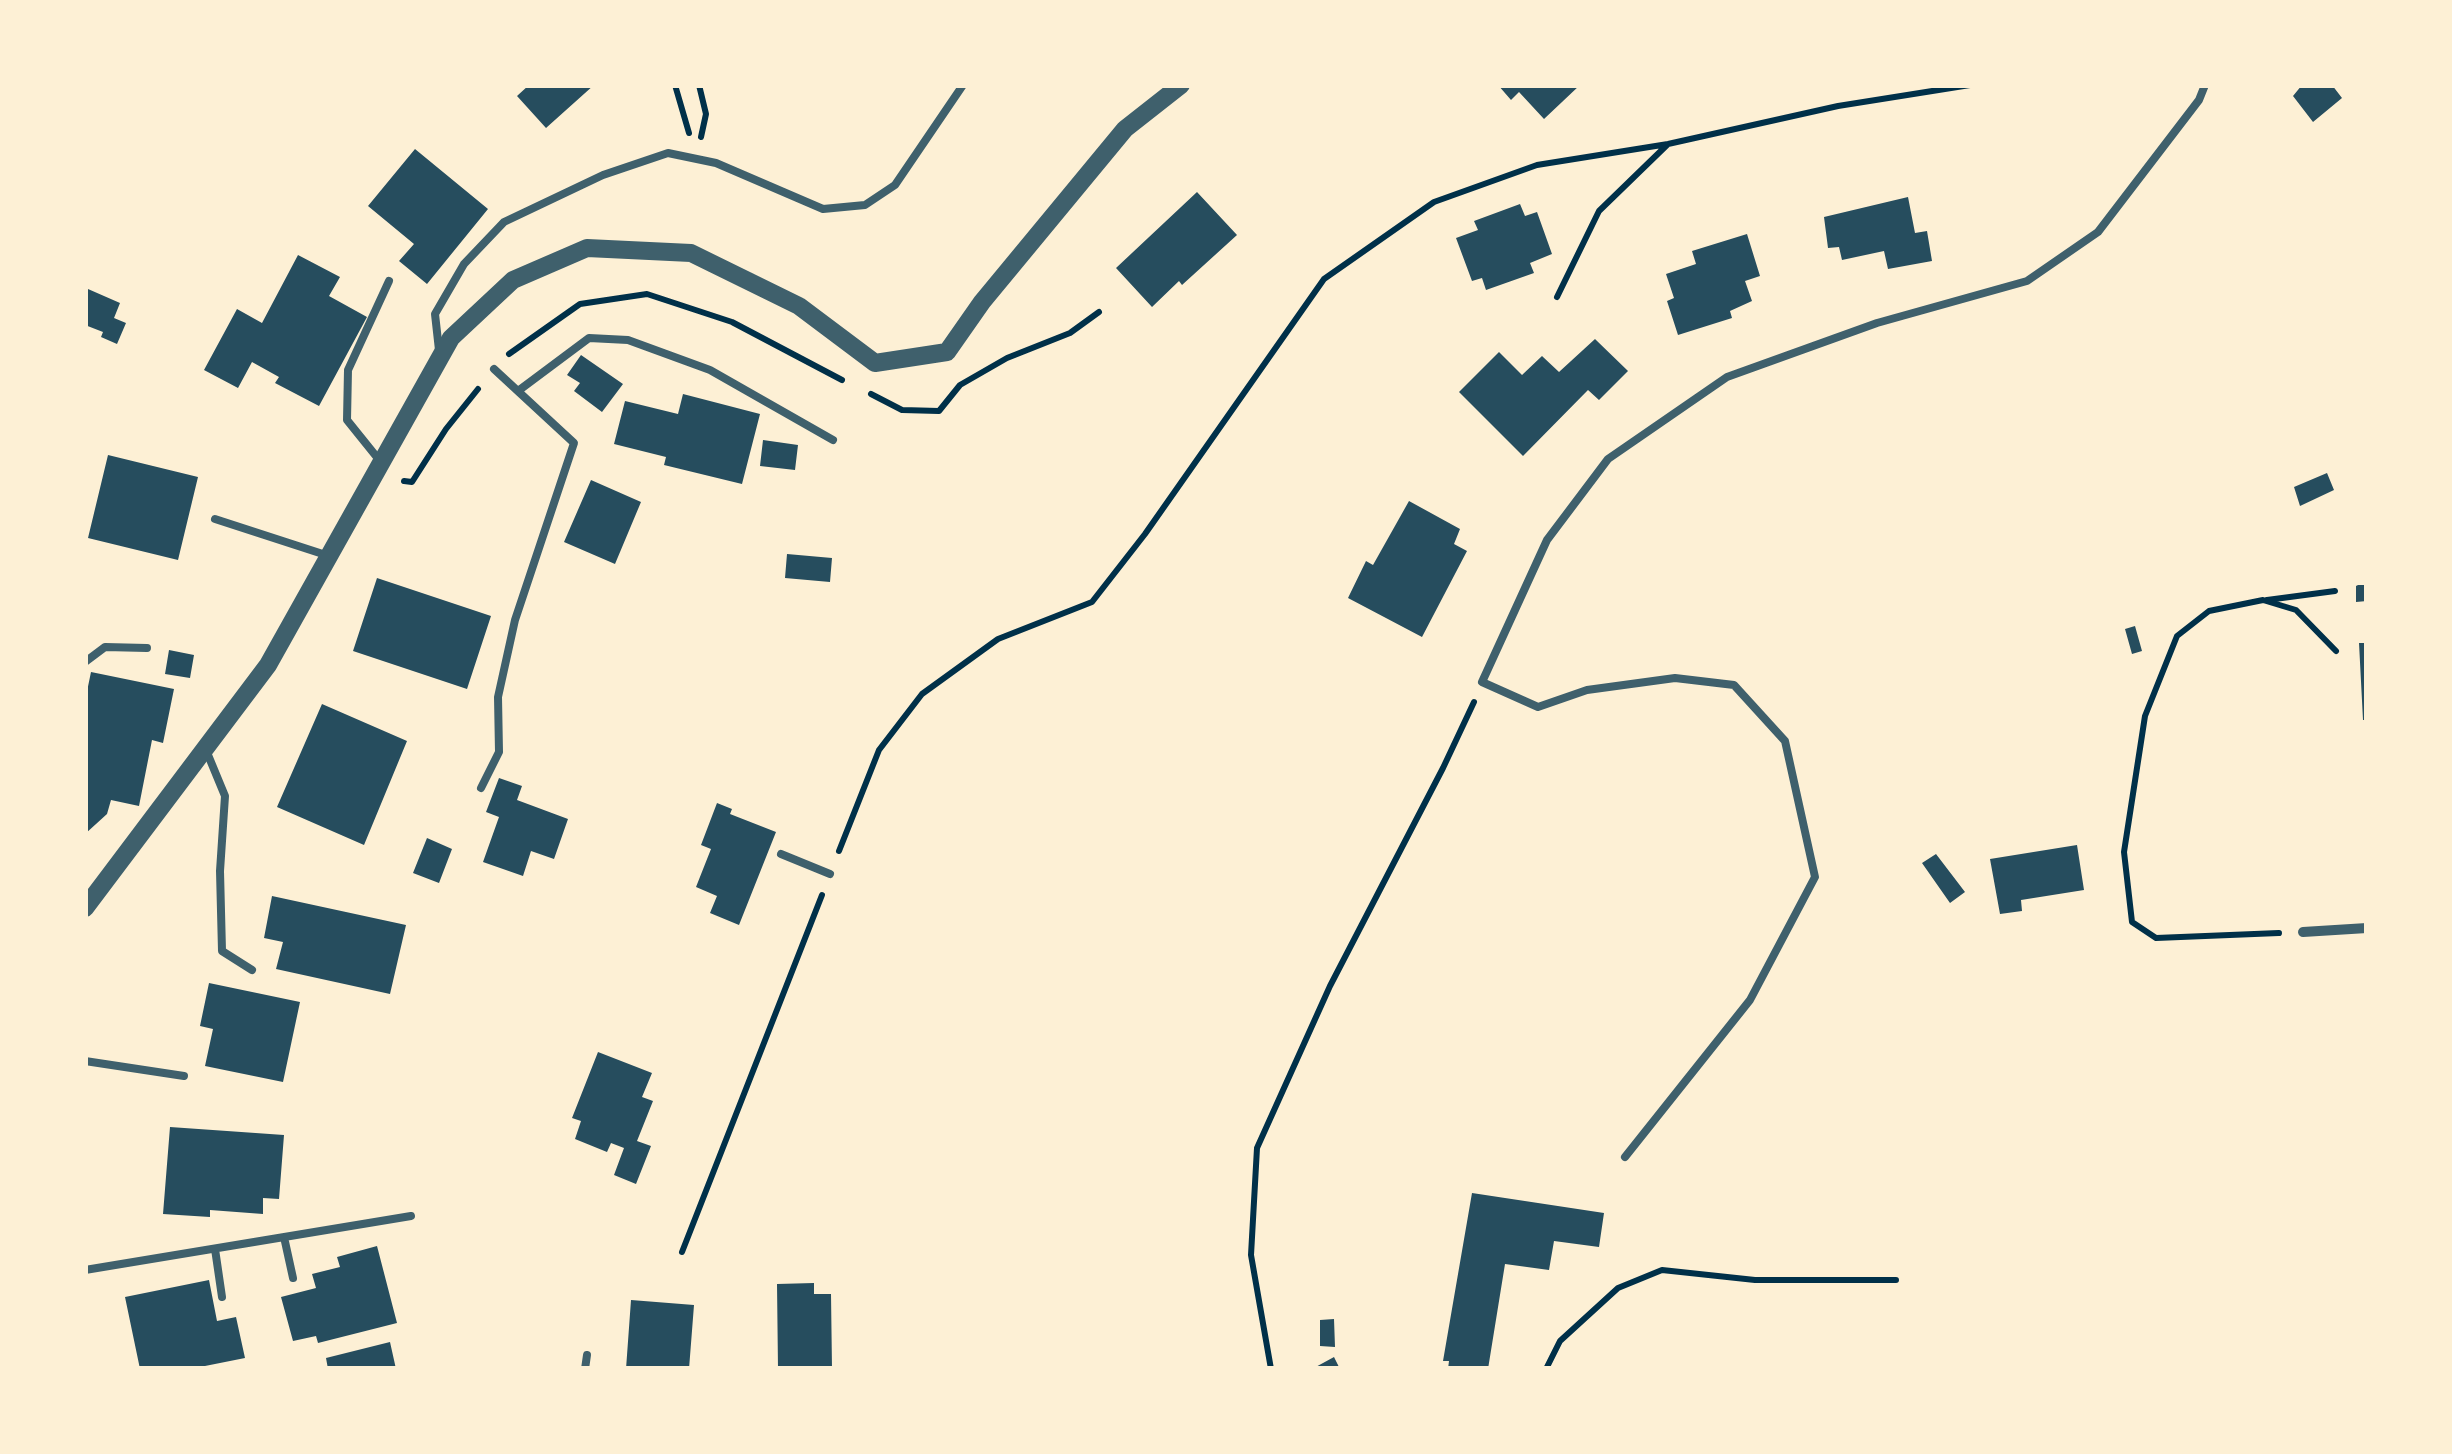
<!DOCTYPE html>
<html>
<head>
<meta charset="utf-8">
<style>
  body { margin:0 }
  #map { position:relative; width:2452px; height:1454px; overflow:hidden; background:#fdf0d5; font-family:"PT Sans",sans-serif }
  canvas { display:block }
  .frame { position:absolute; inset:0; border:88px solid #fdf0d5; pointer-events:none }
</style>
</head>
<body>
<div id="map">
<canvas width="2452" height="1454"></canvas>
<div class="frame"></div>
</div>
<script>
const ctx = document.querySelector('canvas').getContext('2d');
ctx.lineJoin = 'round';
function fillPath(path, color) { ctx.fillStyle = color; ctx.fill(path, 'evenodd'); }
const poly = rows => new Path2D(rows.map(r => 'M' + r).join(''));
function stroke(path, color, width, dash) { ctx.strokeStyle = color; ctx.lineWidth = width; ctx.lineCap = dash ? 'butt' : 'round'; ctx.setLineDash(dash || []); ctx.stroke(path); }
const building = poly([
  [529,85,594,85,546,128,517,96],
  [1498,85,1580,85,1544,119,1519,92,1511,100],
  [2302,85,2332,85,2342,98,2313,122,2293,96],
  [415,149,488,209,427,284,399,261,414,244,368,206],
  [1197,192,1237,235,1182,285,1179,281,1152,307,1116,268],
  [1908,197,1915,233,1927,231,1932,261,1888,269,1884,251,1842,260,1839,247,1828,248,1824,217],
  [1520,204,1525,216,1537,212,1552,254,1530,263,1534,273,1486,290,1482,278,1472,281,1456,238,1478,230,1474,221],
  [1747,234,1760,276,1745,281,1752,301,1730,311,1732,318,1678,335,1667,301,1674,298,1666,274,1696,264,1692,251],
  [298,255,340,277,329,296,367,317,319,406,275,383,279,377,252,362,238,388,204,370,237,309,262,323],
  [88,289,120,303,114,318,126,323,117,344,101,337,103,332,85,325,85,297],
  [1595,339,1628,371,1599,400,1588,390,1523,456,1459,392,1499,352,1522,375,1542,356,1559,372],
  [581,355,623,384,602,412,574,391,580,383,567,375],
  [683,394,760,414,742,484,664,465,666,457,614,444,625,401,678,414],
  [763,440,798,445,795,470,760,466],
  [108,455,198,477,178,560,88,538],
  [2327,473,2334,490,2300,506,2294,487],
  [591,480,641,502,615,564,564,542],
  [1409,501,1460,529,1454,544,1467,551,1422,637,1348,598,1366,561,1373,565],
  [787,554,832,558,830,582,785,578],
  [377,578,491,616,467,689,353,651],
  [2358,585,2367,585,2367,601,2356,602,2356,586],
  [2135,626,2142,651,2132,654,2125,629],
  [2359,643,2367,643,2367,720,2363,720],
  [169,650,194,655,190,678,165,674],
  [91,672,174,689,163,743,152,740,139,806,111,800,107,814,85,834,85,701],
  [322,704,407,741,364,845,277,807],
  [499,778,522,786,517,800,568,819,554,859,531,851,523,876,483,862,499,817,486,812],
  [717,803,732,809,730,814,776,832,739,925,710,913,717,896,696,887,711,849,701,845],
  [427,838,452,849,439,883,413,873],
  [2077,845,2084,890,2021,900,2022,911,2000,914,1990,859],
  [1936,854,1965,892,1950,903,1922,863],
  [272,896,406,925,390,994,276,969,283,942,264,938],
  [209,983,300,1002,283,1082,205,1066,213,1029,200,1026],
  [598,1052,652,1073,642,1097,653,1101,637,1141,651,1146,636,1184,614,1175,624,1148,611,1143,607,1152,575,1139,581,1121,572,1118],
  [170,1127,284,1135,279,1199,263,1198,263,1214,210,1210,210,1217,163,1214],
  [1472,1193,1604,1213,1599,1247,1554,1241,1549,1270,1505,1264,1488,1369,1448,1369,1449,1361,1443,1361],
  [377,1246,397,1323,318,1343,316,1336,293,1341,281,1297,316,1288,312,1274,340,1267,337,1257],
  [209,1280,217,1321,236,1317,245,1358,190,1369,140,1369,125,1297],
  [814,1283,814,1294,831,1294,832,1369,778,1369,777,1284],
  [631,1300,694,1305,689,1369,626,1369],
  [1334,1319,1335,1347,1320,1346,1320,1320],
  [390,1342,396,1369,328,1369,326,1358],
  [1334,1357,1340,1369,1312,1369]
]);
const path = poly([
  [675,85,689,133],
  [699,85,706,114,701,137],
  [1557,297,1599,211,1667,145],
  [509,354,580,304,647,294,732,322,842,380],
  [871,394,902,410,939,411,960,385,1007,358,1070,333,1099,312],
  [404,481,412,482,446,429,478,389],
  [2267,600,2335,591],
  [839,851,879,750,922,694,998,639,1092,602,1145,534,1324,279,1434,202,1537,165,1668,144,1838,106,1970,85],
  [2279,933,2156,938,2132,922,2124,852,2145,716,2177,636,2209,611,2263,600,2296,610,2336,651],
  [682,1252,822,895],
  [1271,1369,1251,1255,1257,1148,1330,986,1443,768,1474,702],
  [1546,1369,1560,1341,1618,1288,1662,1270,1755,1280,1896,1280]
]);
const service = poly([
  [439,350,435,314,464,264,504,222,603,175,668,153,716,163,823,209,865,205,895,185,963,85],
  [518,391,589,338,628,340,710,370,833,440],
  [380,461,347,420,348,370,389,281],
  [215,519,329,556],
  [85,662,105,647,147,648],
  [206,750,225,796,220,871,222,951,252,970],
  [481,788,499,752,498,697,515,620,574,443,494,369],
  [781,854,830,874],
  [85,1061,184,1076],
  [1625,1157,1750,1000,1815,877,1785,741,1734,685,1675,678,1587,690,1538,707,1482,682,1547,540,1608,459,1727,377,1877,323,2027,281,2098,232,2199,100,2205,85],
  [284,1237,293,1278],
  [215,1249,222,1297],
  [85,1270,411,1216],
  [585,1369,587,1355]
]);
const minor = poly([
  [2303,932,2367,928]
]);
const tertiary = poly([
  [85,908,268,665,451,338,513,280,587,248,691,253,799,306,875,363,947,352,982,302,1125,129,1181,85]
]);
fillPath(building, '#264d5e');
stroke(path, '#003049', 6);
stroke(service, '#3f606c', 8);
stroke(minor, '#3f606c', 10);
stroke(tertiary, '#3f606c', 18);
</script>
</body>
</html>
